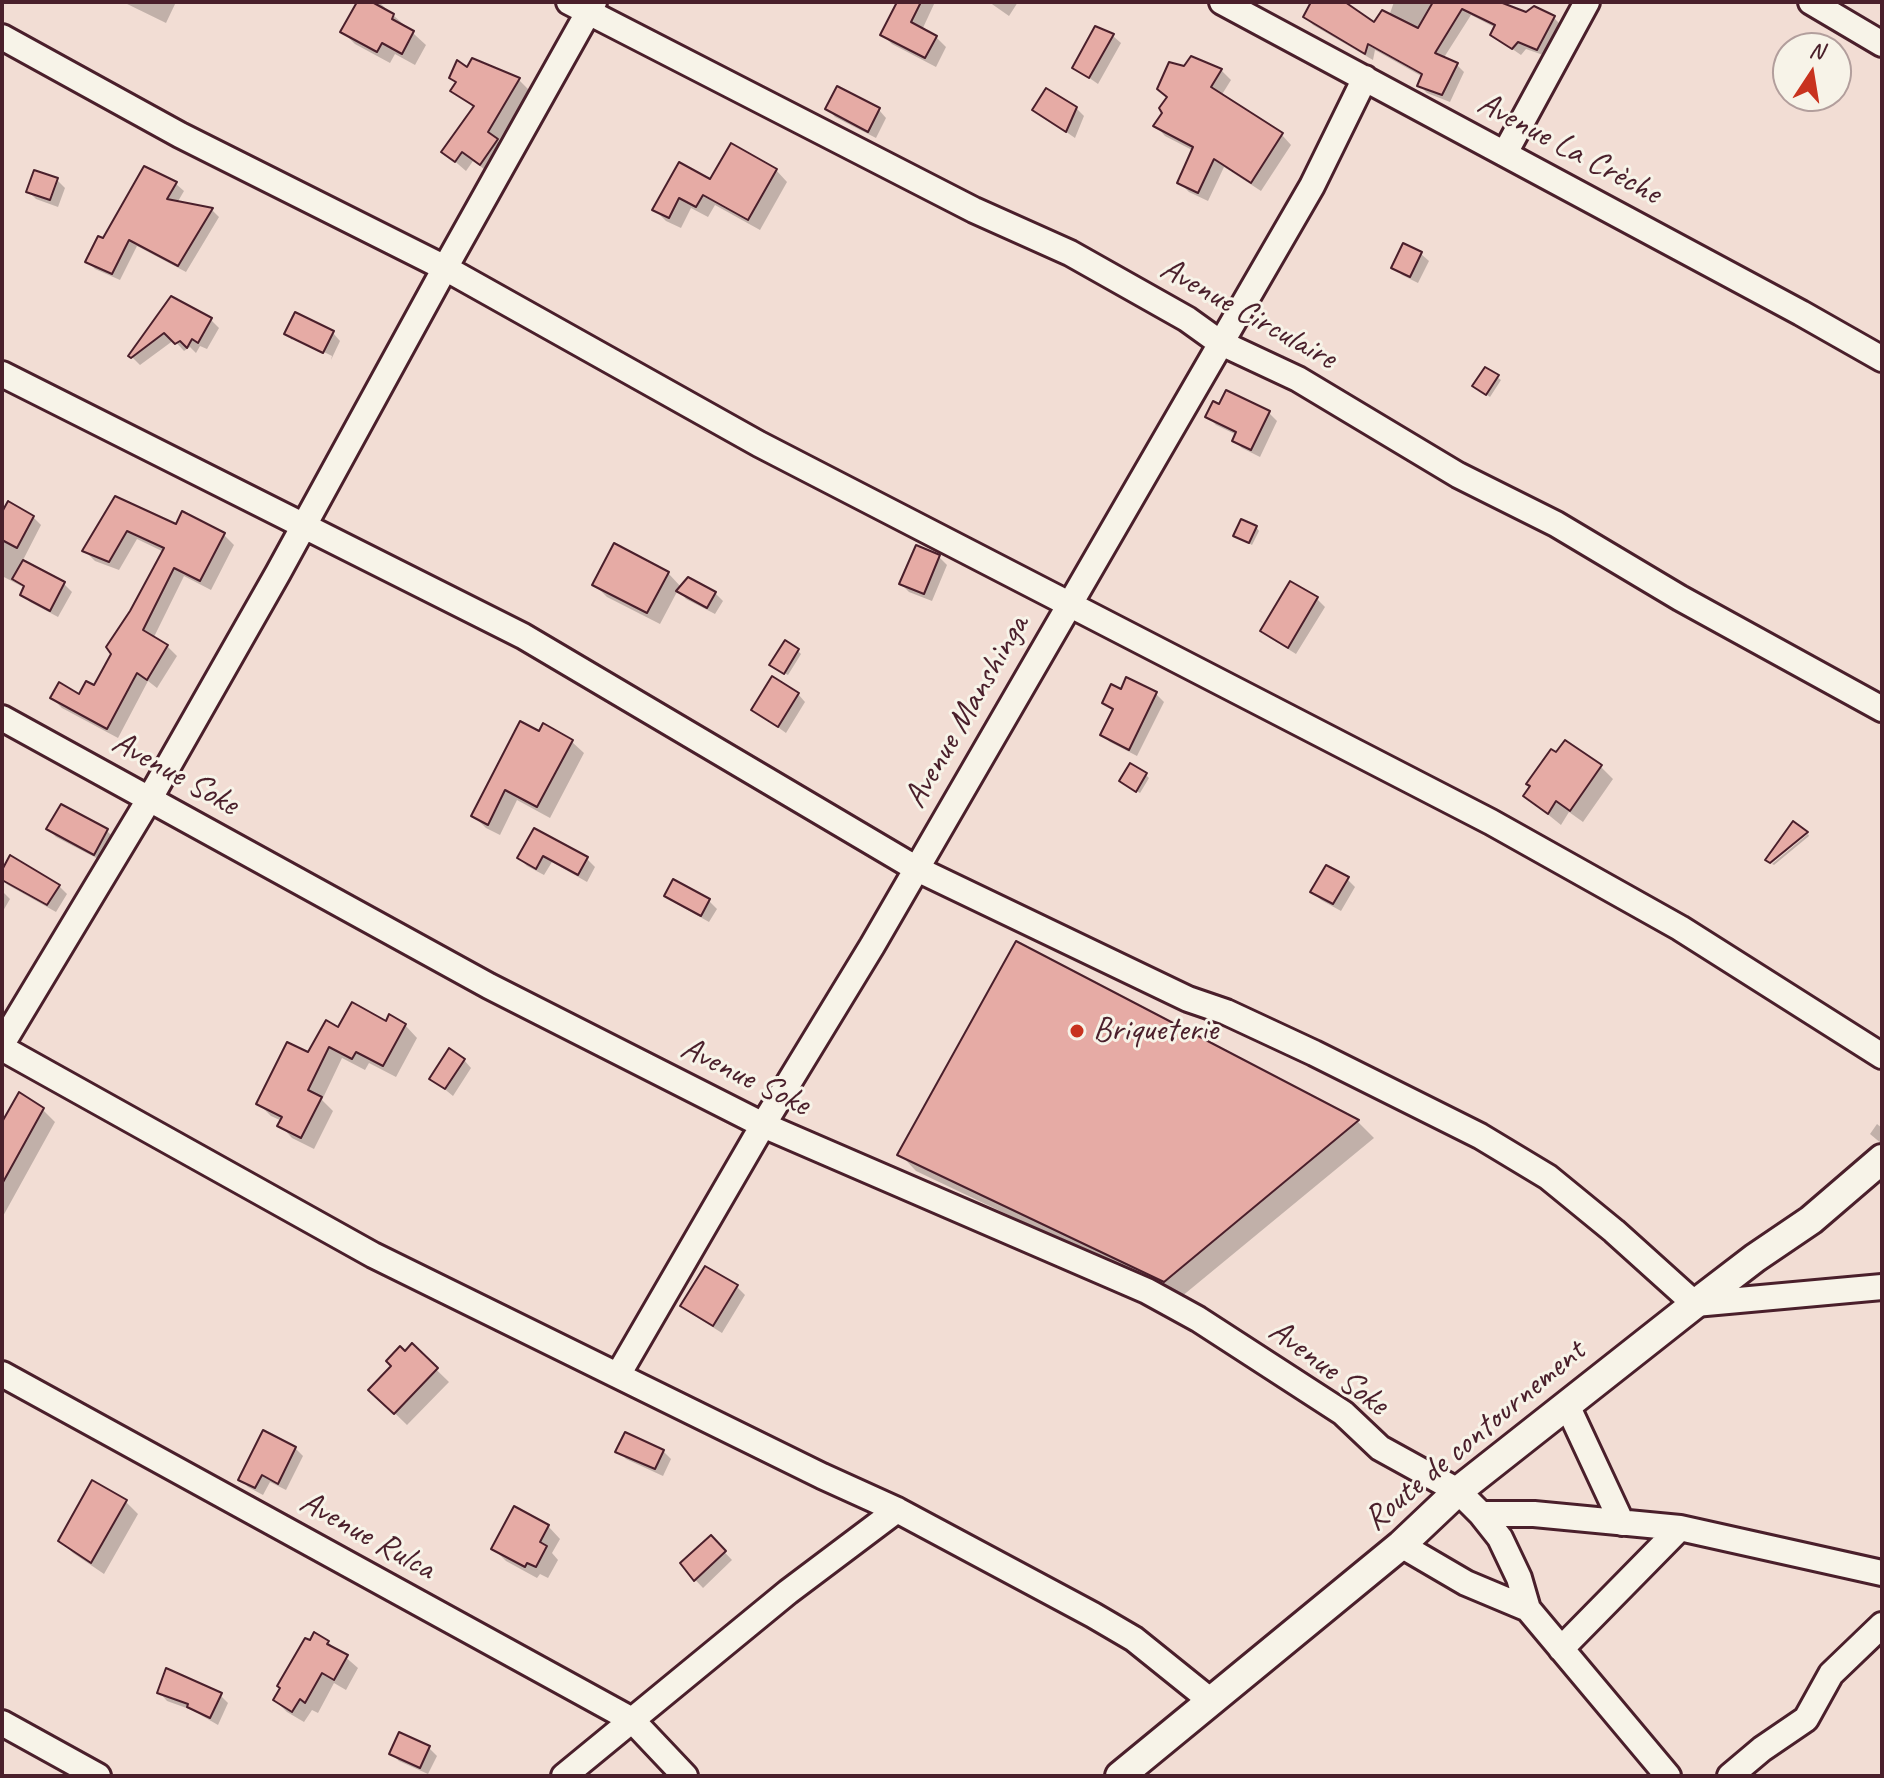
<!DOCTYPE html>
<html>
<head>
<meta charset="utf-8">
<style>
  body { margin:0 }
  #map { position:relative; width:1884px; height:1778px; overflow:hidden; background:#f2ddd4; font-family:Caveat,sans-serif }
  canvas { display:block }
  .frame { position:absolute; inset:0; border:4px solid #4a1f2b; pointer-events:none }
  .north { position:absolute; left:1772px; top:32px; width:80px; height:80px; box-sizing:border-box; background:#f7f3e8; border:2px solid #b29e9c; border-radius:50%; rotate:12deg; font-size:22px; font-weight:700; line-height:32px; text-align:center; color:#4a1f2b }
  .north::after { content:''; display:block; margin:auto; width:28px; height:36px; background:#c8321e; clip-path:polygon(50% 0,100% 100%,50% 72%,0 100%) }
</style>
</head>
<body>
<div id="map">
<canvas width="1884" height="1778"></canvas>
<div class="frame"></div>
<div class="north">N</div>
</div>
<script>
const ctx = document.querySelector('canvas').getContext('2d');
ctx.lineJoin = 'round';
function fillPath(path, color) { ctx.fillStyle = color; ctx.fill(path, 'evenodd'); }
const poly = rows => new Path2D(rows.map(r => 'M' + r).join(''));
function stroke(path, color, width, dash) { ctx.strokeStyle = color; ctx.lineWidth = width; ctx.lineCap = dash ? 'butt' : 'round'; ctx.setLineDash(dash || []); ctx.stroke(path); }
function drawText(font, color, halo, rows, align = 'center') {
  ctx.font = font + ' Caveat,sans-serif'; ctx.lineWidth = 6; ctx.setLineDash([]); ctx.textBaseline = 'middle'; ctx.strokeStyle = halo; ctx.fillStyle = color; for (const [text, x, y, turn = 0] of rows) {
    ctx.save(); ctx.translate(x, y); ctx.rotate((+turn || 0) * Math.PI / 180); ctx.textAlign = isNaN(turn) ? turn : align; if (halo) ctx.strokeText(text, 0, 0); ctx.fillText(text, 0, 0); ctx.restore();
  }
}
const shadow = poly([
  [123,2,176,2,166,23],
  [359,2,381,4,426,45,415,65,395,54,390,63,355,44,343,32],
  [899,2,935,2,922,30,936,37,946,47,936,67,892,44,882,34],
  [989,2,1018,2,1009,16],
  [1313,2,1350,2,1348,6,1375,25,1389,16,1394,2,1502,2,1501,4,1527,15,1534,8,1554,18,1562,26,1546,56,1526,49,1521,55,1492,35,1496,28,1471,15,1443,59,1456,64,1464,72,1450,102,1427,93,1419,85,1423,77,1375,50,1373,60,1313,25,1305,17],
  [1096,29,1113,36,1121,43,1098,84,1075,68],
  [468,70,519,80,529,90,498,142,508,151,491,174,473,161,466,171,444,152,474,108,453,91,457,84,451,78],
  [1221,70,1231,80,1221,96,1282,135,1291,145,1261,191,1224,167,1208,201,1189,192,1179,182,1194,151,1165,136,1156,126],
  [1076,108,1084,116,1075,138,1034,110],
  [828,109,879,110,886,118,876,138,835,117],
  [144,169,176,184,184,191,177,203,212,210,219,217,186,272,137,246,120,280,95,269,87,261,104,241],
  [776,170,787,182,760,230,715,205,708,217,691,208,681,228,666,221,655,210,711,182],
  [57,180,65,188,58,207,36,199,28,191],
  [1421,254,1429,261,1418,283,1402,275,1394,267],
  [171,298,211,320,219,328,207,349,200,346,196,353,190,347,184,351,174,340,140,365,131,356],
  [286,333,333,333,340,341,331,360,294,341,331,360,332,356,292,336,292,340],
  [1497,377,1501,380,1490,397,1478,389],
  [1269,413,1277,421,1260,457,1242,448,1234,441,1237,435,1216,425,1208,417],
  [116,498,177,526,183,514,224,535,234,545,211,590,184,576,153,639,167,646,177,656,157,688,148,681,118,738,62,708,52,698,80,697,94,688,164,552,137,539,119,570,95,561,85,551],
  [2,516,33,517,41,525,22,562,64,584,72,592,58,617,30,602,22,594,25,588,2,576],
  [1256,527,1259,531,1252,545,1235,536],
  [917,548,939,557,947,565,932,601,909,592,901,584],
  [668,573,682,588,715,593,723,601,715,614,686,599,678,590,660,624,607,597,594,584],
  [1317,599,1325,607,1296,654,1270,638,1263,631],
  [797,650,801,654,788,675,775,668],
  [1127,680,1156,694,1164,702,1137,756,1110,742,1102,735,1114,711,1104,702,1122,691],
  [798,694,805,702,786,733,754,710],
  [544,726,572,742,584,753,550,818,517,800,500,835,486,828,474,816],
  [1601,767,1613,779,1583,822,1569,812,1561,825,1525,796],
  [1146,775,1149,778,1140,793,1125,784],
  [48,829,107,831,115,839,102,861,56,837],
  [535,830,587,859,595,867,587,882,552,862,544,875,527,866,519,858],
  [1808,834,1809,836,1774,865,1772,864],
  [2,874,59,886,67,894,56,912,8,885,2,879],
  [1347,879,1355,887,1341,911,1321,900,1313,892],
  [2,891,10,899,3,911,2,910],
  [667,896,709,901,717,909,709,922,675,903],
  [1017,944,1358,1122,1374,1138,1181,1297,916,1171,900,1154],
  [386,1024,405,1025,417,1038,396,1077,369,1063,365,1070,342,1058,322,1100,333,1111,314,1149,292,1138,280,1125,282,1121,271,1116,259,1104,309,1055],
  [464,1060,471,1068,453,1096,431,1078],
  [43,1110,55,1122,2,1218,2,1126],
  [1877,1124,1882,1128,1882,1144,1870,1134],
  [706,1268,737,1287,745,1295,722,1333,690,1313,682,1306],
  [412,1346,449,1382,407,1425,371,1390],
  [264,1433,295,1448,303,1456,286,1490,270,1482,263,1495,248,1487,240,1479],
  [618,1451,663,1451,671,1459,663,1476,626,1459],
  [125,1501,138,1514,104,1574,73,1553,60,1540],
  [548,1526,560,1539,552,1553,558,1560,548,1578,540,1574,537,1578,506,1561,494,1549],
  [711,1538,732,1560,703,1588,685,1569],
  [328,1642,358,1668,346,1690,334,1683,318,1713,312,1710,304,1722,287,1712,275,1700],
  [160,1693,220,1695,228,1703,218,1725,192,1710,167,1701],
  [429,1748,437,1756,428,1774,399,1761,391,1753]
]);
const building = poly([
  [357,2,372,2,394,14,392,19,414,31,402,54,382,43,377,52,340,32,357,2],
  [897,2,921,2,911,22,937,36,925,58,880,35,897,2],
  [1311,2,1345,2,1374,22,1382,10,1418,28,1433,2,1500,2,1526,12,1534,6,1555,16,1537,50,1518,42,1512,49,1490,35,1495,25,1462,9,1435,53,1458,63,1442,95,1417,86,1422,74,1368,44,1365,54,1303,17,1311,2],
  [1095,26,1114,34,1089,78,1072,68,1095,26],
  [1191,56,1222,69,1211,87,1283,133,1251,183,1214,159,1198,193,1177,183,1193,147,1153,126,1162,113,1159,108,1167,97,1157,89,1169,62,1184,66,1191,56],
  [472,58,520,78,488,132,498,139,480,165,462,152,455,162,441,152,474,106,450,91,456,82,449,78,457,60,467,67,472,58],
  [837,86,880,108,868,132,825,109,837,86],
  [1046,88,1077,107,1066,132,1032,110,1046,88],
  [731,143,777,169,748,220,703,195,696,207,679,198,669,218,652,210,679,162,710,179,731,143],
  [144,166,177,182,167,199,213,208,178,266,129,240,112,274,85,262,98,236,103,238,144,166],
  [34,170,58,178,50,200,26,192,34,170],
  [1403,243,1422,252,1410,277,1391,268,1403,243],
  [171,296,212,318,198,343,192,339,187,348,180,341,175,344,164,333,131,358,128,356,171,296],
  [295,312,334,331,323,353,284,334,295,312],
  [1485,367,1499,375,1486,395,1472,386,1485,367],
  [1226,390,1270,411,1251,450,1232,441,1236,432,1205,417,1213,401,1219,404,1226,390],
  [115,496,176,524,182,511,225,533,200,581,174,568,143,630,168,645,147,680,137,673,107,729,50,698,59,682,79,694,86,681,94,685,111,654,106,647,130,611,164,548,127,531,109,562,82,551,115,496],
  [8,501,34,516,17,548,2,540,2,512,8,501],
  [1241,519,1257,526,1249,543,1233,536,1241,519],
  [614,543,669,572,647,613,592,585,614,543],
  [916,545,940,555,924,594,899,584,916,545],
  [23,560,65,582,50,611,20,595,24,586,12,579,23,560],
  [688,577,716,592,707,608,676,591,688,577],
  [1290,581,1318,597,1288,648,1260,631,1290,581],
  [785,640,799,649,784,674,769,665,785,640],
  [772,676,799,693,778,727,751,710,772,676],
  [1126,677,1157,692,1129,750,1100,735,1113,709,1102,703,1111,684,1121,689,1126,677],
  [520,721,539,731,543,723,573,740,537,807,505,790,488,825,471,816,520,721],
  [1565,740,1602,765,1570,811,1556,801,1548,814,1523,796,1530,786,1526,784,1551,749,1556,752,1565,740],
  [1130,763,1147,773,1136,792,1119,781,1130,763],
  [61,804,108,829,94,855,46,829,61,804],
  [1793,821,1808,832,1770,863,1765,860,1793,821],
  [534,828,588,857,578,875,543,856,536,869,517,858,534,828],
  [10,855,60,885,47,905,2,880,2,870,10,855],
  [1326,865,1349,877,1333,904,1310,892,1326,865],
  [673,879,710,899,701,916,664,896,673,879],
  [1016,941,1359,1120,1164,1282,897,1155,1016,941],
  [352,1002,386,1021,389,1014,406,1024,383,1066,356,1052,352,1059,329,1047,308,1090,322,1097,301,1138,277,1126,282,1117,256,1104,287,1042,308,1052,326,1020,338,1027,352,1002],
  [449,1048,465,1059,445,1089,429,1079,449,1048],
  [19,1092,44,1108,2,1184,2,1122,19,1092],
  [705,1266,738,1285,713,1326,680,1306,705,1266],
  [412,1343,438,1368,394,1414,368,1390,391,1366,386,1361,400,1346,405,1351,412,1343],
  [263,1430,296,1447,278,1484,262,1475,255,1488,238,1480,263,1430],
  [625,1432,664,1450,655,1469,615,1452,625,1432],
  [92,1480,127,1500,91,1563,58,1541,92,1480],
  [514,1506,549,1525,540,1542,547,1546,536,1567,527,1563,525,1567,491,1549,514,1506],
  [711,1535,726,1551,694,1581,680,1563,711,1535],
  [314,1632,329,1641,327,1644,348,1655,334,1680,322,1673,305,1703,300,1699,292,1712,273,1700,280,1688,277,1686,305,1638,310,1640,314,1632],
  [166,1668,222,1693,210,1718,187,1707,188,1704,157,1693,166,1668],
  [399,1732,430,1746,420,1768,389,1754,399,1732]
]);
const minor = poly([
  [569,2,974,210,1070,253,1187,319,1219,342,1298,379,1458,475,1556,524,1680,598,1882,709],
  [1222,2,1801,313,1882,359],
  [1811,2,1882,44],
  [2,37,180,135,445,268,759,444,1491,822,1680,928,1882,1056],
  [1505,153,1587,2],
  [2,374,523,636,917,869,1188,999,1226,1012,1314,1053,1480,1136,1548,1177,1614,1231,1695,1304,1882,1287],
  [2,718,489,986,763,1125,1147,1291,1198,1319,1343,1413,1380,1448,1458,1491,1481,1514,1500,1538,1519,1578,1528,1609],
  [2,1044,150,798,278,573,445,268,594,2],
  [2,1048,373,1255,822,1476,897,1510,1093,1615,1134,1639,1211,1701],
  [2,1374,632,1720,685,1776],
  [618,1375,763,1125,872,946,1312,186,1365,78],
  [1567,1405,1622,1523],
  [1481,1514,1534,1514,1680,1528,1882,1573],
  [1401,1545,1466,1583,1528,1609,1668,1776],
  [1561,1649,1680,1528],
  [2,1723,98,1776],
  [564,1776,788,1592,897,1510],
  [1730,1776,1762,1749,1806,1719,1831,1674,1882,1625]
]);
const tertiary = poly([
  [1120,1776,1401,1545,1458,1491,1695,1304,1755,1258,1811,1220,1882,1159]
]);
const markers = [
  [1077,1031,8,"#c8321e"]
];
const streetNames = [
  ["Avenue La Crèche",1569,149,28],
  ["Avenue Circulaire",1248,314,29],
  ["Avenue Manshinga",967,712,-60],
  ["Avenue Soke",175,774,29],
  ["Avenue Soke",745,1077,26],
  ["Avenue Soke",1328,1368,36],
  ["Route de contournement",1475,1436,-40],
  ["Avenue Rulca",367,1536,29]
];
const poiNames = [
  ["Briqueterie",1093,1031]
];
fillPath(shadow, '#0003');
fillPath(building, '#e6aba5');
stroke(building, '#4a1f2b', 2);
stroke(minor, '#4a1f2b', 30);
stroke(tertiary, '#4a1f2b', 34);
stroke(minor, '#f7f3e8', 24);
stroke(tertiary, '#f7f3e8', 28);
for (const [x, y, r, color] of markers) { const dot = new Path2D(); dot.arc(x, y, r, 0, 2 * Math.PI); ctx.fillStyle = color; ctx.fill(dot); stroke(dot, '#f7f3e8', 3); }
drawText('34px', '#4a1f2b', '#f7f3e8', streetNames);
drawText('34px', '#4a1f2b', '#f7f3e8', poiNames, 'left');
</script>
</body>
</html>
